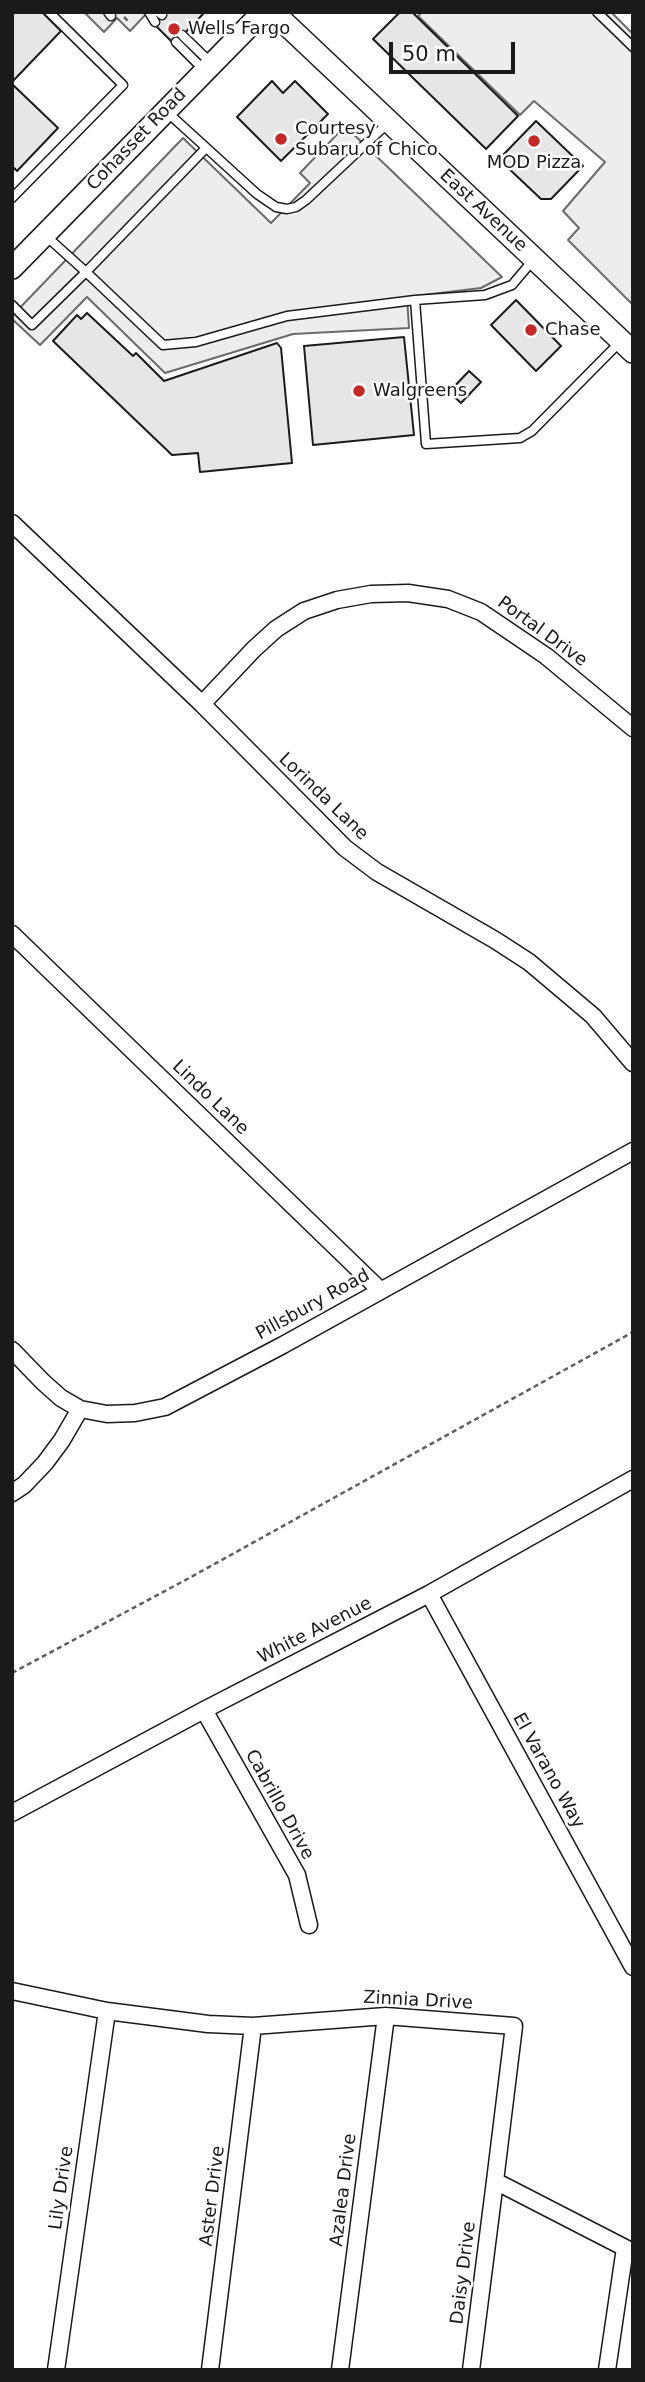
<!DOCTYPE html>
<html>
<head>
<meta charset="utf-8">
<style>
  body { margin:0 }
  #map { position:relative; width:645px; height:2382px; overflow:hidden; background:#fff; font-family:"DejaVu Sans",sans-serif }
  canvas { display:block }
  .frame { position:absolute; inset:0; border:14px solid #1a1a1a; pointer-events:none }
  .scale { position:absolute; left:389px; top:42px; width:126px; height:32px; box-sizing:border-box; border:4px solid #1a1a1a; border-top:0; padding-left:9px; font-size:21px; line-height:24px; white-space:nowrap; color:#1a1a1a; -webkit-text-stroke:5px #fff; paint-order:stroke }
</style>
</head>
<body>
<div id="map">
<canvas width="645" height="2382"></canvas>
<div class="frame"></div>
<div class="scale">50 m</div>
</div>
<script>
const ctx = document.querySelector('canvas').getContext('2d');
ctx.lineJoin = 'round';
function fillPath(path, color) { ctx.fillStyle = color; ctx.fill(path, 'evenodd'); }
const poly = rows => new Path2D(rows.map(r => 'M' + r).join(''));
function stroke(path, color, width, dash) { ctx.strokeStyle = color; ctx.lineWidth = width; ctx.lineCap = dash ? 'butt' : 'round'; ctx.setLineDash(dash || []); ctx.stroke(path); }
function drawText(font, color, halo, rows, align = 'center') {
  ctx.font = font + ' "DejaVu Sans",sans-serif'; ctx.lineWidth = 5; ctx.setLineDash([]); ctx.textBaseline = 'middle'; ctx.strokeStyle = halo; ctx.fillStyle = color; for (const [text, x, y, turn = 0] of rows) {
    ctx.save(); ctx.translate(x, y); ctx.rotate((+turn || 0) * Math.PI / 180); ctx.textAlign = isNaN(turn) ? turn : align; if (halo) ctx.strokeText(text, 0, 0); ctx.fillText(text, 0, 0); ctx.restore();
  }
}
const built = poly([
  [84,12,148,12,130,31,117,18,104,32,84,12],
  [422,12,611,12,633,34,633,305,568,240,579,228,563,211,605,162,534,101,520,115,418,16,422,12],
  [345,126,502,277,481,288,407,297,409,328,293,334,165,373,87,297,40,345,12,319,12,316,183,138,271,223,310,183,300,173,345,126]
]);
const building = poly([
  [12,12,42,12,61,31,12,82,12,12],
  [163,12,205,12,174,44,154,24,163,12],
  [400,12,412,12,518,116,486,149,373,39,400,12],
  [272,81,283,93,295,81,328,114,281,161,237,117,272,81],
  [12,84,58,128,17,171,12,166,12,84],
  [536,121,583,166,551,199,541,199,505,165,504,154,536,121],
  [516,300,561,346,536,371,491,325,516,300],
  [87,313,133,356,136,353,164,381,277,343,281,348,292,463,200,472,198,453,172,455,53,341,77,315,81,319,87,313],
  [404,337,414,435,313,445,304,346,404,337],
  [469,371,481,382,461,403,449,392,469,371]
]);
const path = poly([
  [124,17,130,23],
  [12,1673,191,1577,633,1332]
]);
const lane = poly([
  [108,12,111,16],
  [149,12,155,22],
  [158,12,162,15],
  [597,12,633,47],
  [182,35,210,62],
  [176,42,203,69],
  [167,112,257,194,276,207,287,209,296,207,306,200,389,122],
  [206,148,86,272,163,345,196,342,287,316,415,300,426,444,520,438,532,431,621,341],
  [12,198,123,85,49,12],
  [415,300,485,295,512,285,534,259],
  [12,305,32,325,86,272,46,236]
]);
const street = poly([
  [12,523,202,704,345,848,377,872,495,940,529,962,593,1016,633,1063],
  [202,704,254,649,276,629,304,611,337,600,371,594,408,593,448,599,481,612,546,656,633,728],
  [12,934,380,1290],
  [12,1350,43,1382,61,1398,80,1409,107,1414,135,1413,165,1407,283,1345,633,1151],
  [12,1493,24,1485,45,1463,62,1440,80,1409],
  [429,1594,633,1967],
  [204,1710,297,1875,309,1925],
  [12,1813,204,1710,429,1594,633,1479],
  [12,1991,107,2011,208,2024,253,2026,386,2016,514,2026,495,2181,633,2252],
  [56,2370,107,2011],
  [210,2370,253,2026],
  [340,2370,386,2016],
  [471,2370,495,2181],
  [607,2370,625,2248]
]);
const secondary = poly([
  [273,12,633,352],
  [12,268,263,12]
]);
const markers = [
  [174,29,7,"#c62828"],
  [281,139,7,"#c62828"],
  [534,141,7,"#c62828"],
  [531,330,7,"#c62828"],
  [359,391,7,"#c62828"]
];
const poiNames = [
  ["Wells Fargo",188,29],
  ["Courtesy",295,129],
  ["Subaru of Chico",295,150],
  ["MOD Pizza",534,163,"center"],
  ["Chase",545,330],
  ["Walgreens",373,391]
];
const streetNames = [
  ["Cohasset Road",137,140,-46],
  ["East Avenue",483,211,43],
  ["Portal Drive",542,632,36],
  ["Lorinda Lane",323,797,44],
  ["Lindo Lane",210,1098,44],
  ["Pillsbury Road",313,1305,-29],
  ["White Avenue",315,1631,-27],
  ["El Varano Way",548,1771,61],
  ["Cabrillo Drive",279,1805,61],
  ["Zinnia Drive",418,2001,3],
  ["Lily Drive",62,2188,-82],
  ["Azalea Drive",344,2190,-83],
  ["Aster Drive",213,2196,-83],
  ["Daisy Drive",464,2273,-83]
];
fillPath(built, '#ededed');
stroke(built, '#6a6a6a', 2);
fillPath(building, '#e6e6e6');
stroke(building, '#1a1a1a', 2);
stroke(lane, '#1a1a1a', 11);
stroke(street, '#1a1a1a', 19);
stroke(secondary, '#1a1a1a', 24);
stroke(path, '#5f5f5f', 2.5, [5, 3.5]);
stroke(lane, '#fff', 8);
stroke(street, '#fff', 16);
stroke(secondary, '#fff', 21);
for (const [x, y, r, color] of markers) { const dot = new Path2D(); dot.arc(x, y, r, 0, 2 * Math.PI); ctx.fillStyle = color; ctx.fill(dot); stroke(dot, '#fff', 2.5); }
drawText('18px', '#1a1a1a', '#fff', poiNames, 'left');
drawText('18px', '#1a1a1a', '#fff', streetNames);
</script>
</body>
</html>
